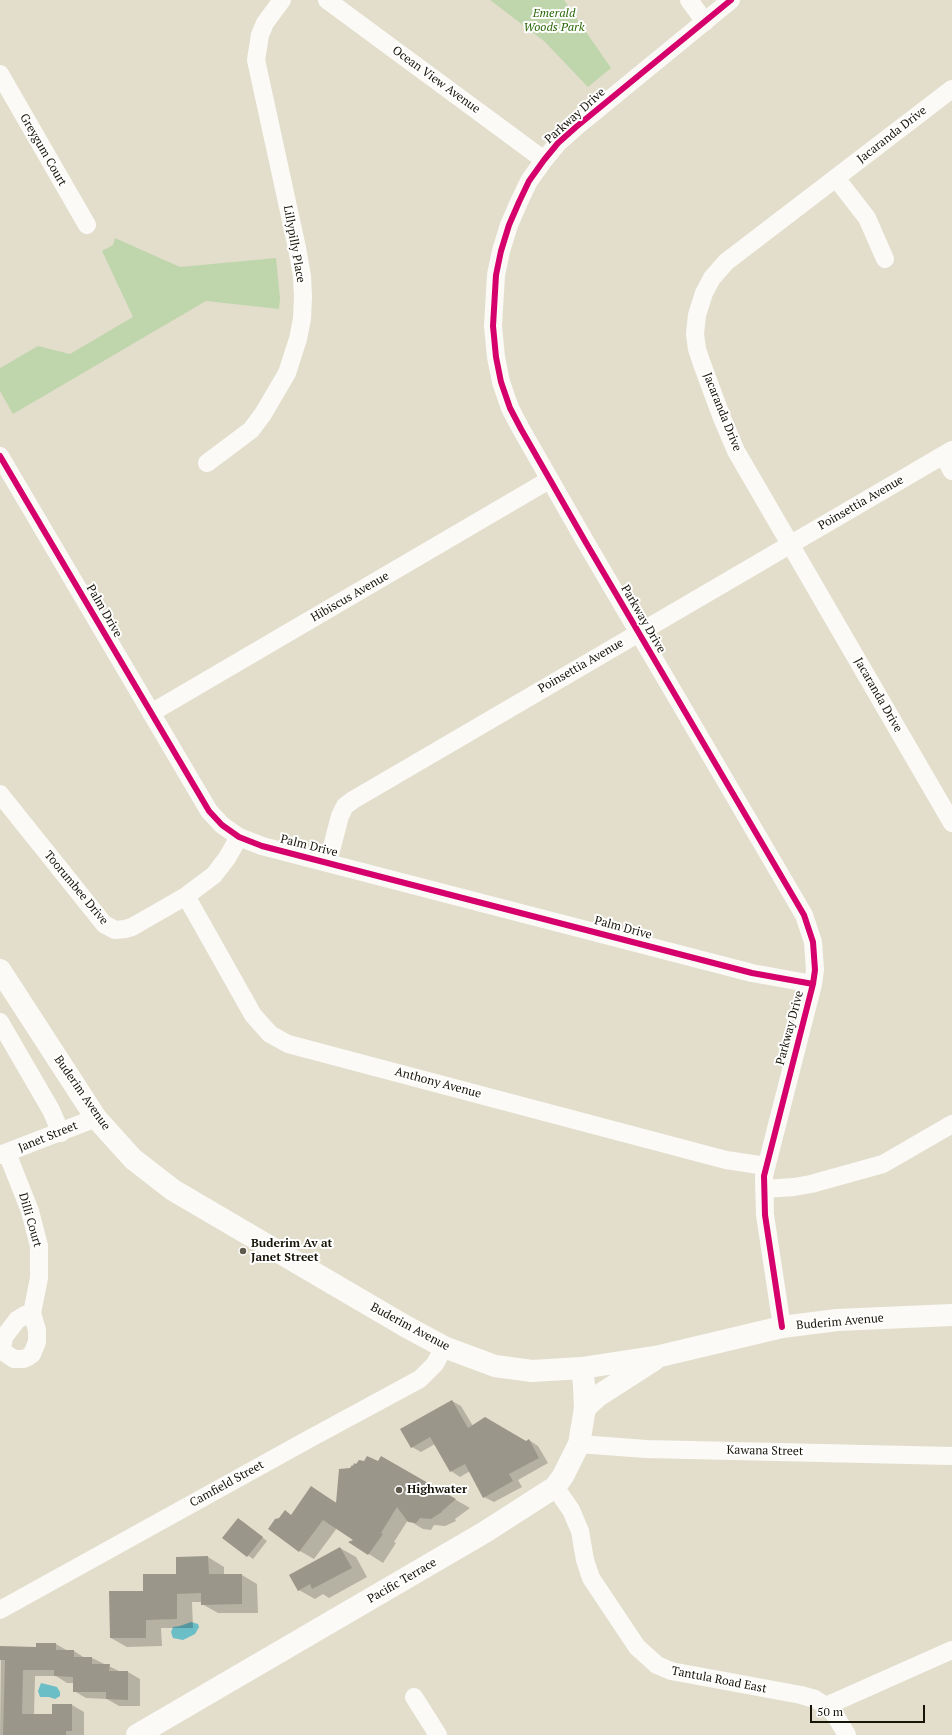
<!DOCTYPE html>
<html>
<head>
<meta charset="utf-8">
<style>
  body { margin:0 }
  #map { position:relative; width:952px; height:1735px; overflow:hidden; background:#e3decc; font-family:"PT Serif",serif }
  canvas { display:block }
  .scale { position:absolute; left:810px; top:1705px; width:115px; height:18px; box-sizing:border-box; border:2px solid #171408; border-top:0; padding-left:5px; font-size:12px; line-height:14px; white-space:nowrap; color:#171408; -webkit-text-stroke:3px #fff; paint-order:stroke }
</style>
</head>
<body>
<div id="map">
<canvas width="952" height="1735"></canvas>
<div class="scale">50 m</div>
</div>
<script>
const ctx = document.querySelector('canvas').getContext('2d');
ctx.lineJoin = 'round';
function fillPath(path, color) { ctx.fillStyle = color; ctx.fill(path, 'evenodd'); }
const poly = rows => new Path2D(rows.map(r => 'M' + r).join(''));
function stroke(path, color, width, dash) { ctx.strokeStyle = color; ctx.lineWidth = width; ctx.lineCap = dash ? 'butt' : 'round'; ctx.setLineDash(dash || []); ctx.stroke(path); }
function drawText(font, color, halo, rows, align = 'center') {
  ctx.font = font + ' "PT Serif",serif'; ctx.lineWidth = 4; ctx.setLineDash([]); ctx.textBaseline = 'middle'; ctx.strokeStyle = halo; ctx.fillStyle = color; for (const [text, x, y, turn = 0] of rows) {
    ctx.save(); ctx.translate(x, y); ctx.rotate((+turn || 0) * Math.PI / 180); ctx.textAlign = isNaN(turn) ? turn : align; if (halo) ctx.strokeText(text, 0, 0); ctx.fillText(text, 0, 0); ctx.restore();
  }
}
const green = poly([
  [490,0,564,0,611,68,588,87,544,41],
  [115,238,180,267,276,258,280,298,279,309,206,301,13,414,0,391,0,368,38,346,70,354,133,317,102,251,113,245]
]);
const water = poly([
  [191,1622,198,1624,199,1627,195,1634,183,1640,173,1638,171,1632,173,1627,180,1626],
  [41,1683,57,1687,60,1692,60,1696,55,1699,49,1697,40,1697,38,1691]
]);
const shadow = poly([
  [452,1401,461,1406,473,1426,526,1442,529,1440,538,1446,548,1463,518,1480,522,1487,494,1502,484,1497,470,1471,460,1477,451,1471,435,1444,421,1452,412,1447],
  [381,1457,470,1508,455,1519,456,1521,445,1526,434,1525,431,1530,423,1529,408,1520,394,1542,396,1543,383,1563,350,1542,354,1540,337,1528,314,1559,300,1551,269,1529,280,1519,285,1512,292,1516,311,1487,337,1503,357,1465,378,1462],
  [243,1522,267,1541,253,1559,224,1538],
  [340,1548,356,1557,367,1577,329,1598,323,1594,315,1599,299,1590],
  [208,1557,224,1567,224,1575,242,1575,257,1584,258,1613,218,1613,202,1604,202,1602,192,1602,193,1628,161,1628,162,1646,127,1647,111,1638,144,1592],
  [56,1644,68,1651,74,1651,85,1658,92,1658,121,1672,128,1672,140,1679,140,1706,119,1706,107,1699,86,1698,74,1691,74,1683,67,1683,56,1676,35,1676,34,1715,53,1715,72,1705,84,1712,84,1735,0,1735,1,1647,37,1648]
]);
const building = poly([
  [452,1400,468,1428,485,1417,526,1441,529,1439,539,1458,509,1474,513,1481,483,1498,465,1464,450,1472,430,1437,411,1448,400,1429],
  [367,1456,378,1461,381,1456,456,1499,442,1511,442,1512,431,1519,420,1518,416,1523,408,1522,397,1507,381,1533,383,1534,368,1555,348,1542,353,1540,323,1520,299,1552,268,1529,275,1519,279,1518,285,1510,291,1515,311,1486,336,1503,339,1469,350,1468,352,1465,353,1466,354,1463,356,1464,359,1460,364,1461],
  [238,1518,263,1537,247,1557,222,1538],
  [340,1547,352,1568,312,1589,310,1584,298,1591,289,1575],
  [208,1556,209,1574,242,1574,242,1604,201,1605,201,1593,177,1594,177,1619,146,1620,146,1638,110,1638,109,1591,143,1591,143,1574,176,1574,176,1557],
  [36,1643,56,1643,56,1650,74,1650,74,1657,92,1657,92,1664,110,1664,109,1671,128,1671,128,1700,106,1699,106,1692,73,1692,73,1677,54,1676,54,1670,23,1670,22,1714,52,1714,52,1704,72,1704,72,1731,66,1731,66,1735,3,1735,5,1660,0,1660,0,1646,36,1647]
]);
const street = poly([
  [327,0,544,160],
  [689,0,705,22],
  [731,0,576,127,558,143,544,160,529,181,519,202,509,225,501,251,496,275,493,326,496,357,501,382,510,408,521,429,585,541,804,915,813,942,815,970,813,984,764,1176,765,1215,782,1327],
  [0,74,87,225],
  [952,89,726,262,712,278,704,293,697,315,695,334,697,349,702,364,722,418,736,451,952,823],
  [836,178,867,218,885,259],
  [943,455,952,471],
  [0,456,209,811,222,825,239,837,262,846,752,973,813,984],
  [207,463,251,430,263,414,287,373,298,339,302,319,303,297,302,276,297,248,256,60,260,35,265,23,282,0],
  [151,713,549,480],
  [0,794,104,924,115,930,125,929,132,927,186,896,214,875,227,858,239,837],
  [328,862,340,816,345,806,353,800,952,450],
  [186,896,253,1015,270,1034,288,1044,726,1160,766,1166],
  [0,1022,51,1110,61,1133],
  [7,1153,30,1211,39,1246,39,1278,32,1313,37,1330,37,1342,32,1354,28,1357,24,1359,14,1359,5,1353,2,1349,4,1337,17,1320,25,1315,32,1313],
  [0,1155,96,1118],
  [764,1189,794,1187,811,1184,883,1164,952,1124],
  [579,1444,646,1449,952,1456],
  [555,1487,571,1510,580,1531,585,1560,591,1578,637,1647,657,1665,671,1671,801,1695,815,1699,826,1706,952,1650],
  [0,1610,309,1439,420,1379,435,1364,444,1347],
  [414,1697,438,1735],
  [826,1706,835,1715,847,1735]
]);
const secondary = poly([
  [0,970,96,1118,133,1159,173,1190,405,1326,444,1347,495,1366,532,1371,582,1368,660,1356,782,1327,837,1320,952,1315],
  [585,1408,598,1396,654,1360],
  [137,1735,485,1532,555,1487,563,1476,579,1444,585,1408,584,1385,582,1368]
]);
const cycleway = poly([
  [731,0,576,127,558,143,544,160,529,181,519,202,509,225,501,251,496,275,493,326,496,357,501,382,510,408,521,429,585,541,804,915,813,942,815,970,813,984,764,1176,765,1215,782,1327],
  [0,456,209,811,222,825,239,837,262,846,752,973,813,984]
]);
const markers = [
  [243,1251,4,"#5e5b4d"],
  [399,1490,4,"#5e5b4d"]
];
const parkNames = [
  ["Emerald",554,14],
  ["Woods Park",554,28]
];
const streetNames = [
  ["Ocean View Avenue",436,80,36],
  ["Parkway Drive",575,116,-42],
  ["Jacaranda Drive",892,135,-38],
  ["Greygum Court",43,150,60],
  ["Lillypilly Place",294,244,80],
  ["Jacaranda Drive",722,412,68],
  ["Poinsettia Avenue",861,503,-30],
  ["Hibiscus Avenue",350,597,-30],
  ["Palm Drive",104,611,60],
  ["Parkway Drive",643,619,60],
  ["Poinsettia Avenue",581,666,-30],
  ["Jacaranda Drive",878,695,60],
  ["Palm Drive",309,846,14],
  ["Toorumbee Drive",76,888,50],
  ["Palm Drive",623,928,15],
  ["Parkway Drive",790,1028,-75],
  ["Anthony Avenue",438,1083,15],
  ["Buderim Avenue",82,1093,55],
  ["Janet Street",48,1137,-22],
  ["Dilli Court",30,1220,74],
  ["Buderim Avenue",840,1322,-5],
  ["Buderim Avenue",410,1327,28],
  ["Kawana Street",765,1451,1],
  ["Camfield Street",227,1484,-29],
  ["Pacific Terrace",402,1581,-30],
  ["Tantula Road East",719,1680,11]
];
const poiNames = [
  ["Buderim Av at",251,1244],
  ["Janet Street",251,1258],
  ["Highwater",407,1490]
];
fillPath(green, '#bfd5ac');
fillPath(water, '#6bbdc6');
fillPath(shadow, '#0003');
fillPath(building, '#9a9689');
stroke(street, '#fbfaf7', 18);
stroke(secondary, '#fbfaf7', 22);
stroke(cycleway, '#d6006c', 6);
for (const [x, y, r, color] of markers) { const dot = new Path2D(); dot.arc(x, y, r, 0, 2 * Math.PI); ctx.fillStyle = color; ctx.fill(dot); stroke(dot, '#fff', 1.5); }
drawText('italic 12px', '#2b6807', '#fff', parkNames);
drawText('12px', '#171408', '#fff', streetNames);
drawText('bold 12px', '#171408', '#fff', poiNames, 'left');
</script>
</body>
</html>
